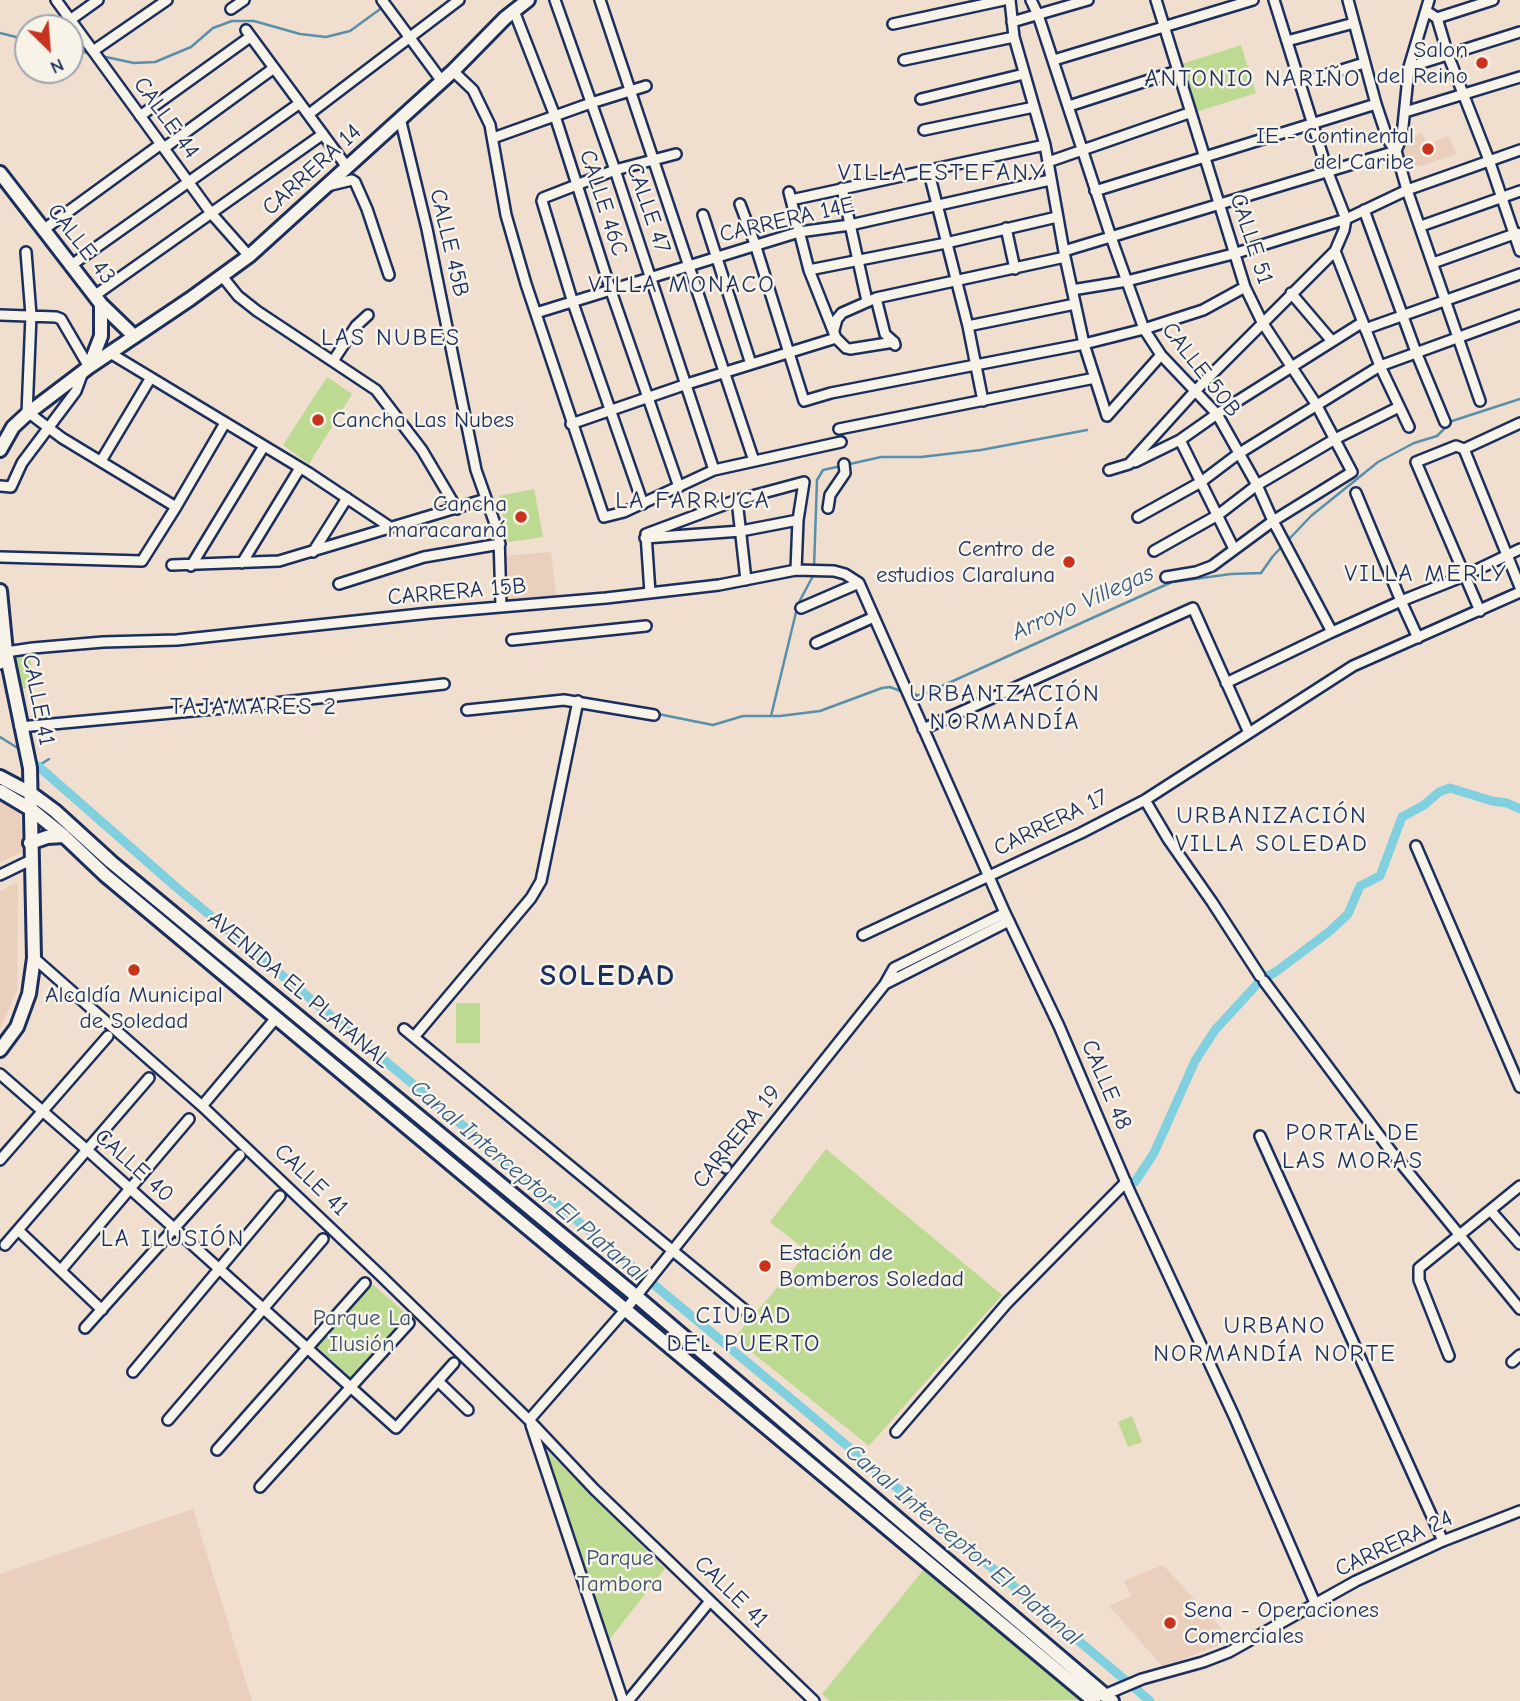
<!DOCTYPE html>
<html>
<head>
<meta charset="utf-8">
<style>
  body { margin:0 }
  #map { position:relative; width:1520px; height:1701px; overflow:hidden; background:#f0decf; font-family:"Comic Neue",sans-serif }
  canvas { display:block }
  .north { position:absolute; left:14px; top:14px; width:70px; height:70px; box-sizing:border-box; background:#f7f3e8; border:2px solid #9fa5b1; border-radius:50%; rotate:155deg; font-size:19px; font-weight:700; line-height:28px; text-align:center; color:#1b2f5e }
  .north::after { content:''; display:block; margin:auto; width:24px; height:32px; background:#c8321e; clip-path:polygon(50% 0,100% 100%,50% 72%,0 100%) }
</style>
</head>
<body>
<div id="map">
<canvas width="1520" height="1701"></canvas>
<div class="north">N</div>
</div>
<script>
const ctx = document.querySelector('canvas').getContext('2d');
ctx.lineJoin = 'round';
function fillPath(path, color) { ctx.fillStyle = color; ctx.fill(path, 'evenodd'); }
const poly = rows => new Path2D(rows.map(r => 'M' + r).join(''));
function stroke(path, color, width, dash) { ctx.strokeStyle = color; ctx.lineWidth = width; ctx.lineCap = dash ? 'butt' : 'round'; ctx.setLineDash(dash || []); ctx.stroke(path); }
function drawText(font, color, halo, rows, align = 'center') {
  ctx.font = font + ' "Comic Neue",sans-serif'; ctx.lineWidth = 5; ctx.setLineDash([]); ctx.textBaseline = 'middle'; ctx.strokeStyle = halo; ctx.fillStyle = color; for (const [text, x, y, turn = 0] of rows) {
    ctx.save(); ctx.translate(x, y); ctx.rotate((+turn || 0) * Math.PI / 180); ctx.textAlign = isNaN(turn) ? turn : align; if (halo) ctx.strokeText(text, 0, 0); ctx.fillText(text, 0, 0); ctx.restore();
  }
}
const built = poly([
  [1422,133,1427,144,1449,136,1456,154,1421,166,1402,167,1402,140],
  [551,552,556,595,505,602,503,556],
  [0,800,20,810,23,852,0,862],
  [18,882,17,991,0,1029,0,891],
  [193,1509,252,1701,0,1701,0,1574],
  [1163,1565,1232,1640,1163,1667,1109,1606,1131,1596,1124,1581]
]);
const green = poly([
  [1241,45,1256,93,1196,112,1182,64],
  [327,377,352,394,309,464,283,445],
  [534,489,543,537,508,542,499,496],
  [30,655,34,687,20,689,16,657],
  [456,1003,480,1003,480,1043,456,1043],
  [826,1149,1002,1295,869,1446,734,1338,808,1252,770,1222],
  [371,1283,410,1317,353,1380,315,1345],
  [1132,1416,1142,1442,1128,1447,1118,1422],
  [546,1450,665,1569,608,1641,554,1486],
  [925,1568,1082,1700,830,1701,822,1694]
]);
const stream = poly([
  [0,33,28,40],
  [70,49,92,54],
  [101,56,134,63,155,62,191,47,213,28,232,21,254,21,300,34,326,37,350,31,383,7],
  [814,568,817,480,823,470,881,457,921,457,981,450,1087,430],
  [913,695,922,695,1172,582,1231,574,1261,573,1273,556,1311,516,1378,462,1414,443,1437,436,1452,421,1520,399],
  [658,714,713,725,743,716,780,716,820,711,882,688,890,687,903,692],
  [771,716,798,604,814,574],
  [0,737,21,750],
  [34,762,38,766,49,759]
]);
const canal = poly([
  [38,766,176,887,807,1412,1150,1701],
  [1135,1182,1154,1153,1195,1061,1215,1030,1260,981,1277,971,1330,931,1348,914,1360,886,1380,876,1402,817,1424,805,1439,792,1450,788,1492,801,1507,803,1520,809]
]);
const minor = poly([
  [56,0,211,213,249,256],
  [382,0,441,80],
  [555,0,615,170,714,470],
  [600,0,754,461],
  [1010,0,1014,37,1045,145,1065,257,1084,344,1107,416],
  [1031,0,1038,15,1111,237,1144,329,1161,355,1217,414,1257,485,1273,521,1332,632],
  [1156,0,1245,287,1262,322,1316,404,1352,472,1273,521,1212,566,1196,572,1166,577],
  [1348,0,1376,104,1388,140,1396,151,1407,190,1480,401],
  [231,9,244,0],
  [514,11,555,116,611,291,679,487],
  [1426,11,1437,18,1448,55,1489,160,1520,251],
  [1437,18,1493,0],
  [70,20,98,0],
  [1012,22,1088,0],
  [893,24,1004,0],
  [246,30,347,167],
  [1287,41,1354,23],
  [93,51,167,0],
  [904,60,1014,37],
  [1054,60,1253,0],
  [1409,67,1520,32],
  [453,71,473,90,490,125,506,215,526,284,604,517,624,512,714,470,841,442],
  [1300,83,1364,63],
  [921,99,1024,74],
  [1069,106,1177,71],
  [1405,112,1520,77],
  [309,114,459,0],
  [140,116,250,37],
  [400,118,427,229,476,470,499,535,501,607],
  [924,130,1034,107],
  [493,138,591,103,646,86],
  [164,148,274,68],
  [1048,162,1189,113],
  [928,169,968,326,983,401],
  [327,186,352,180,355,182,367,209,389,275],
  [842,188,867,301],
  [1095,191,1376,104],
  [789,192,809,270,836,338,846,348,850,349,894,342,895,345],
  [791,200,1045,145],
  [740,204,755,244,804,401,831,393,1084,344,1144,329,1203,310,1245,287],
  [1364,210,1416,352,1445,422],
  [703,215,751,364],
  [1421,226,1520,191],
  [1006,228,1015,269],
  [43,230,161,144],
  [1064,251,1396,151,1402,136,1409,67,1429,0],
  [1335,251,1380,366,1409,427],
  [26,252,31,315,27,414],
  [1433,263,1517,233],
  [70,266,300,103],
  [809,270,946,243,1057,217],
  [222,276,238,296,257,311,376,390,422,450,457,509],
  [1072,290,1127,281,1233,254,1346,219,1407,190,1520,150],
  [1291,293,1331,340],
  [94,296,323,134],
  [876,298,885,334,894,342],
  [536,313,799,232,850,225,1050,180],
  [0,315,56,317,61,319,89,367],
  [968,326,1075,304],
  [1365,329,1520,274],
  [834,330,837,319,842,313,876,298,1065,257],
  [110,353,309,473,390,527],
  [333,361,356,326,368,315],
  [29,413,62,438,176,507],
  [1107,416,1161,355],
  [571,424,687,384,836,338],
  [839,429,1095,378],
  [1180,440,1234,549],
  [1464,449,1520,587],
  [101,461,150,379],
  [1135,462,1180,440,1217,414,1363,322],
  [1109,470,1129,464,1196,390,1335,251,1344,230,1346,219,1328,173,1274,0],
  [0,486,11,487,22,463,76,391,83,372],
  [1356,493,1401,601,1418,638],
  [737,500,746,580],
  [643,504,573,303,542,201,543,198,615,170,676,154],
  [828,508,830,495,845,473,844,464],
  [1138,517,1201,482,1238,454,1380,366,1520,315],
  [645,538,741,531,798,520],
  [1154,551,1218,515,1257,485,1335,439,1399,407],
  [313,552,347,498],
  [0,557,142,561,176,507,225,423],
  [242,563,300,468],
  [172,565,279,561,486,499],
  [191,566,264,446],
  [859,583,1005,913,1059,1026,1129,1190,1234,1416,1315,1603],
  [339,584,424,557,500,544],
  [650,593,646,534,737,500,804,482,798,520,796,570],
  [801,608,859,583],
  [1480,611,1416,462,1456,446,1464,449,1520,423],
  [512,640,646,626],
  [816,643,874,617],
  [0,664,6,652,33,648,103,642,177,640,430,613,606,598,719,585,796,570,834,571,845,574,859,583],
  [1226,683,1332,632,1401,601,1464,576,1520,549],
  [467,710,564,700,654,715],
  [20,727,247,706,444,684],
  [923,729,1193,608,1249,733],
  [1145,800,1168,839,1212,902,1260,976],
  [1416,846,1520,1087],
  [0,875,31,860],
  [863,935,1081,833,1145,800,1353,666,1520,592],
  [34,958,202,1106,379,1274,529,1420,594,1489,814,1701],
  [1264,981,1390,1150,1520,1309],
  [885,984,894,968,1005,913],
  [404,1029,747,1312],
  [414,1037,531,898,541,881,578,701],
  [0,1074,86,1149,396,1428,454,1363],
  [202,1106,276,1018],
  [1260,1136,1443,1541],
  [0,1160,108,1036],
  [725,1167,726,1168],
  [1491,1211,1520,1244],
  [18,1230,102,1310],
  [5,1245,149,1078],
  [61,1270,189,1119],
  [85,1328,240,1155],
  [1449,1356,1419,1280,1419,1268,1520,1186],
  [1512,1362,1520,1355],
  [133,1372,280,1196],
  [438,1381,468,1410],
  [168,1420,323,1239],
  [529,1420,626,1309,885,984,1009,921],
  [531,1425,623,1701],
  [896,1432,1007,1303,1126,1182],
  [217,1450,365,1283],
  [260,1487,409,1323],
  [1102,1696,1142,1679,1203,1662,1229,1652,1356,1581,1443,1541,1520,1511],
  [628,1701,710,1601]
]);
const major = poly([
  [0,173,101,304,134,336],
  [89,367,101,336,101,304],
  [0,450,13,427,27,414,89,367,190,299,249,256,453,71,505,18,528,0],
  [0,591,6,652,30,768,34,958,29,994,17,1027,0,1050],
  [0,777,32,794,55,811,111,862,636,1296,1112,1701],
  [0,791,32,810,64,836,105,875,1094,1701],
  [30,843,47,837,64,836]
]);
const markers = [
  [1482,63,7,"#c8321e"],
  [1428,149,7,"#c8321e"],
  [318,420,7,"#c8321e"],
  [521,517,7,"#c8321e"],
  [1069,562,7,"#c8321e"],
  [134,970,7,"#c8321e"],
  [765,1266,7,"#c8321e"],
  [1170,1623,7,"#c8321e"]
];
const poiNames = [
  ["Salon",1468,50],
  ["del Reino",1468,76],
  ["IE - Continental",1414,136],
  ["del Caribe",1414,162],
  ["Cancha Las Nubes",332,420,"left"],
  ["Cancha",507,504],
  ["maracaraná",507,530],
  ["Centro de",1055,549],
  ["estudios Claraluna",1055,575],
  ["Alcaldía Municipal",134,995,"center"],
  ["de Soledad",134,1021,"center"],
  ["Estación de",779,1253,"left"],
  ["Bomberos Soledad",779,1279,"left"],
  ["Sena - Operaciones",1184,1610,"left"],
  ["Comerciales",1184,1636,"left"]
];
const streetNames = [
  ["CALLE 44",166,118,54],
  ["CARRERA 14",312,170,-42],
  ["CALLE 46C",603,203,72],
  ["CALLE 47",648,208,71],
  ["CARRERA 14E",787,220,-13],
  ["CALLE 51",1251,239,72],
  ["CALLE 45B",449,243,77],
  ["CALLE 43",81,244,52],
  ["CALLE 50B",1201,370,52],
  ["CARRERA 15B",457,592,-5],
  ["CALLE 41",38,700,79],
  ["CARRERA 17",1051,823,-26],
  ["AVENIDA EL PLATANAL",299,990,40],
  ["CALLE 48",1106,1085,67],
  ["CARRERA 19",737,1137,-51],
  ["CALLE 40",134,1166,42],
  ["CALLE 41",311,1180,44],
  ["CARRERA 24",1394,1544,-25],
  ["CALLE 41",731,1592,44]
];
const parkNames = [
  ["Parque La",362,1318],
  ["Ilusión",362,1344],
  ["Parque",620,1558],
  ["Tambora",620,1584]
];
const neighbourhoodNames = [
  ["ANTONIO NARIÑO",1253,79],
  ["VILLA ESTEFANY",942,173],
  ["VILLA MONACO",682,285],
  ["LAS NUBES",391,338],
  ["LA FARRUCA",693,501],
  ["VILLA MERLY",1426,574],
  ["URBANIZACIÓN",1005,694],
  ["NORMANDÍA",1005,722],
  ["TAJAMARES 2",254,707],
  ["URBANIZACIÓN",1272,816],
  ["VILLA SOLEDAD",1272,844],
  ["PORTAL DE",1353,1133],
  ["LAS MORAS",1353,1161],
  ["LA ILUSIÓN",173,1239],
  ["CIUDAD",744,1316],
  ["DEL PUERTO",744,1344],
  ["URBANO",1275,1326],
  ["NORMANDÍA NORTE",1275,1354]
];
const waterNames = [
  ["Arroyo Villegas",1083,603,-24],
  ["Canal Interceptor El Platanal",528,1181,40],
  ["Canal Interceptor El Platanal",963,1545,40]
];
const districtNames = [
  ["SOLEDAD",608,977]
];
fillPath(built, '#ebcfbd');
fillPath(green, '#bdda92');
stroke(stream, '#5890ab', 2.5);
stroke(canal, '#81d0df', 9);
stroke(minor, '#1b2f5e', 14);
stroke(major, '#1b2f5e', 18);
stroke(minor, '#f7f3e8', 9);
stroke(major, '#f7f3e8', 12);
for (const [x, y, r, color] of markers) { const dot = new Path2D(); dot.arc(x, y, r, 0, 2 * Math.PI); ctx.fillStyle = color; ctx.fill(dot); stroke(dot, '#f7f3e8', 2.5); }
drawText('23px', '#1b2f5e', '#f7f3e8', poiNames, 'right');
drawText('23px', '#1b2f5e', '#f7f3e8', streetNames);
drawText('23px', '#3b5168', '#f7f3e8', parkNames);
ctx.letterSpacing = '2px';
drawText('24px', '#1b2f5e', '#f7f3e8', neighbourhoodNames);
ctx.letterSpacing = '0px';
drawText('italic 24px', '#34577e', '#f7f3e8', waterNames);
ctx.letterSpacing = '2px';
drawText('bold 30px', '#1b2f5e', '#f7f3e8', districtNames);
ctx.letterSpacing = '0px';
</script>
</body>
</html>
